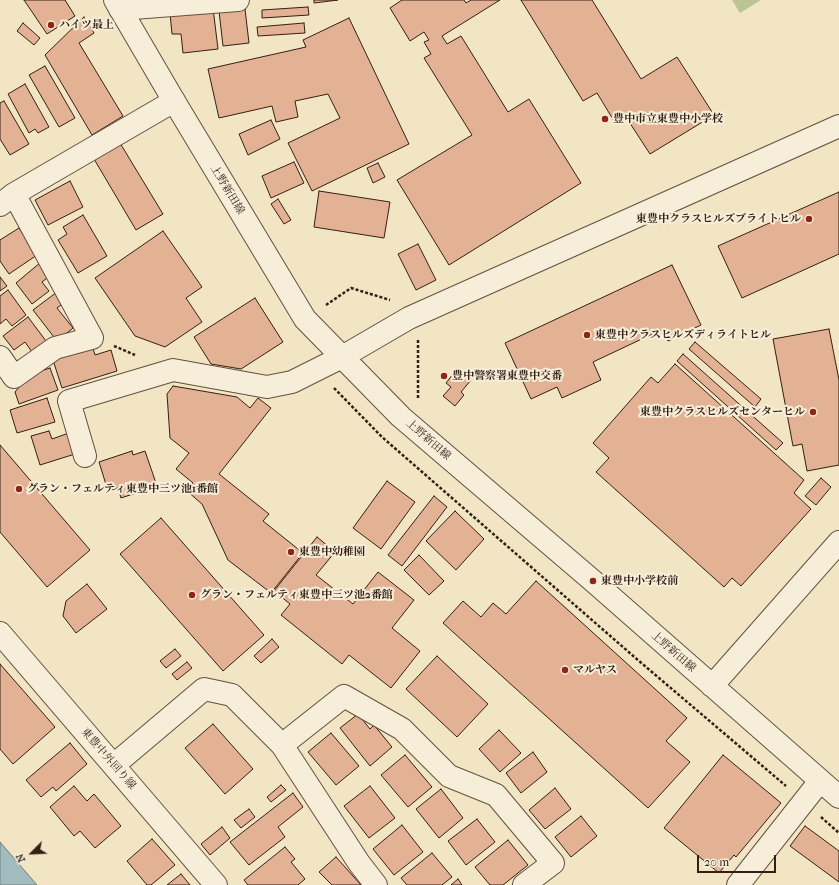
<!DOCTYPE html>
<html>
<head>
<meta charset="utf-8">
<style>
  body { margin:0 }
  #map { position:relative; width:839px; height:885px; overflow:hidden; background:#f1e5c3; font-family:"IM FELL French Canon",serif }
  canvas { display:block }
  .north { position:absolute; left:12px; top:833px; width:40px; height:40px; -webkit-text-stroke:3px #f6eed8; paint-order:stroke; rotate:246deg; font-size:11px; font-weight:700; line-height:16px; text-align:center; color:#351e15 }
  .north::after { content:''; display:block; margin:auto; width:14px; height:18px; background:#351e15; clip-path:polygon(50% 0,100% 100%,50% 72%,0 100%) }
  .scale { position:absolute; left:697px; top:855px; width:79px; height:18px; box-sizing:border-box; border:2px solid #351e15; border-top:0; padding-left:5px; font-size:12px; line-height:14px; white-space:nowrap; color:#351e15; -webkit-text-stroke:3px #f6eed8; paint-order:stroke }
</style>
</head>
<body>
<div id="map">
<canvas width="839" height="885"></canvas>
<div class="north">N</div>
<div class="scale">20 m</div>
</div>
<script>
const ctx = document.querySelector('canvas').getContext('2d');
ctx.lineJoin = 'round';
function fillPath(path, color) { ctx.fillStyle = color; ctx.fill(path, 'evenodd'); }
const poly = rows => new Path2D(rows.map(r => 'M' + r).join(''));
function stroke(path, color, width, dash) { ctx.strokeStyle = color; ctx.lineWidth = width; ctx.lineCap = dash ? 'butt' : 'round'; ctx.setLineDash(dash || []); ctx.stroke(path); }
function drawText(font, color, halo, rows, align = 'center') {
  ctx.font = font + ' "IM FELL French Canon","Noto Serif JP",serif'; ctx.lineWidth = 4; ctx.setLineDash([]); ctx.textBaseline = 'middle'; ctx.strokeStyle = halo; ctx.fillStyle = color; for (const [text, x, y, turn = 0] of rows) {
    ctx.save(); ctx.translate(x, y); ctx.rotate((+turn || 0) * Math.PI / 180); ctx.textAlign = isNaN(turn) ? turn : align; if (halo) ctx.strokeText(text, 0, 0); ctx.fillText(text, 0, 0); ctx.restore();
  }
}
const green = poly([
  [732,0,761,0,740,13]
]);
const water = poly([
  [0,842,37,885,0,885,0,842]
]);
const building = poly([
  [24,0,65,0,75,16,47,34,24,0],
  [314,0,338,0,314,3,314,0],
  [402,0,464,0,466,3,471,0,500,0,442,36,447,44,461,36,508,112,529,99,581,183,449,265,397,180,472,135,424,58,431,54,424,42,429,40,424,32,410,41,390,8,402,0],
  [521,0,592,0,641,79,677,57,714,115,650,154,624,114,614,121,597,93,583,101,521,0],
  [308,7,309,15,262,18,262,10,308,7],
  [213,8,218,49,183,53,181,34,172,34,170,13,213,8],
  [245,9,249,43,223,46,219,11,245,9],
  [84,17,94,33,79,43,123,116,92,135,45,55,84,17],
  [349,18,409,144,312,191,288,143,340,118,328,94,295,101,298,117,276,122,272,106,219,118,208,69,306,47,303,40,349,18],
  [23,23,40,38,34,45,17,31,23,23],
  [304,23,305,33,258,36,257,27,304,23],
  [45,66,75,118,59,127,29,75,45,66],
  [25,84,49,127,38,133,35,129,29,133,8,94,25,84],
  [4,101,29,144,10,155,0,139,0,103,4,101],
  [271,120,280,139,248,155,239,134,271,120],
  [120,143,163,214,136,230,94,159,120,143],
  [294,162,304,183,271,198,262,176,294,162],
  [378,163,385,177,373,183,367,168,378,163],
  [70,181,83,207,48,225,35,200,70,181],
  [319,191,390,202,384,238,314,227,319,191],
  [839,192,839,254,742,298,718,246,839,192],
  [278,199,291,220,284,224,271,204,278,199],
  [83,215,107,256,78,273,58,240,67,234,63,227,83,215],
  [19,228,37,255,9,274,0,261,0,240,19,228],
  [163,231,202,287,186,298,202,322,165,347,135,336,95,278,163,231],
  [418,244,436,280,416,290,398,254,418,244],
  [41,262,51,275,42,282,49,291,32,304,16,283,41,262],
  [672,265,701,325,668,341,663,329,593,362,601,380,562,398,557,387,531,399,505,343,672,265],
  [0,277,7,286,0,291,0,277],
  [8,290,26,315,12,326,6,319,0,324,0,296,8,290],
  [57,292,65,302,57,308,73,328,57,341,33,310,57,292],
  [255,298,283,342,241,369,211,364,194,337,255,298],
  [28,317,46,341,32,352,25,342,14,350,3,336,28,317],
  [829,329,839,380,839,465,807,471,802,444,793,446,773,339,829,329],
  [695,342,761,399,755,407,689,349,695,342],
  [92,345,95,355,111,350,117,371,62,388,52,357,92,345],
  [683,354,783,443,776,450,677,361,683,354],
  [675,364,804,480,794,493,811,509,741,586,732,578,724,587,596,472,609,458,593,443,651,377,658,383,675,364],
  [50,368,58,390,19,404,15,392,29,375,50,368],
  [457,369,471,380,461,392,464,395,455,406,443,396,451,387,446,383,457,369],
  [173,386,237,397,250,408,258,398,271,408,219,474,269,514,263,521,303,553,271,593,228,560,202,504,187,491,193,483,176,469,189,453,170,438,167,394,173,386],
  [47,398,55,422,17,433,10,410,47,398],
  [49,431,52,439,69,433,75,454,40,465,31,436,49,431],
  [0,445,90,550,47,587,0,532,0,445],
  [132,451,133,455,145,451,157,486,121,498,118,488,108,491,99,462,132,451],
  [821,478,831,487,816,505,805,496,821,478],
  [387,481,415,502,381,549,353,528,387,481],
  [434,496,447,507,402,566,388,555,434,496],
  [455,511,484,539,456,570,426,541,455,511],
  [161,518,264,635,223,671,120,554,161,518],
  [317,537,335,552,316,575,353,604,378,572,414,600,392,628,420,651,391,688,349,655,342,664,281,615,290,604,274,591,317,537],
  [419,555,444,581,429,595,404,570,419,555],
  [536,581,687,718,666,741,690,762,648,808,443,623,463,601,481,617,493,603,506,614,536,581],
  [87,584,107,609,76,633,63,616,66,601,87,584],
  [272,639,279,647,261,663,254,656,272,639],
  [175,649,181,656,166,668,160,661,175,649],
  [437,656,488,704,457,737,406,689,437,656],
  [187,662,192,668,177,680,172,674,187,662],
  [0,664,55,727,13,764,0,749,0,664],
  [358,714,370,729,374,725,392,747,370,766,340,728,358,714],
  [213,724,253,769,225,794,185,748,213,724],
  [499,730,521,753,500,772,479,749,499,730],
  [331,733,359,766,336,785,308,752,331,733],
  [70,743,87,764,56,791,53,787,41,797,26,780,70,743],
  [533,752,547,772,521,793,506,773,533,752],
  [405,755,432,787,408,807,381,775,405,755],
  [723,755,781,803,736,857,734,855,719,873,664,828,723,755],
  [281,785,286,790,271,802,267,797,281,785],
  [74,786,87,801,94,794,121,826,95,848,80,831,74,836,50,807,74,786],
  [370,786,395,818,369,838,344,806,370,786],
  [555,788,571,809,545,829,529,810,555,788],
  [441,789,463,818,439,838,416,809,441,789],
  [293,793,303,807,278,827,285,837,249,865,230,842,293,793],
  [249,809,255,817,241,828,234,820,249,809],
  [581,816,597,836,571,857,555,837,581,816],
  [477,819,495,842,466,865,448,841,477,819],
  [402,825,423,852,394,875,373,849,402,825],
  [805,826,839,851,839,882,790,846,805,826],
  [222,827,230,838,210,855,201,844,222,827],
  [152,839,175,865,151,885,147,885,127,861,152,839],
  [508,840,528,865,503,885,490,885,475,867,508,840],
  [285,847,295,859,291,862,305,879,298,885,248,885,244,880,285,847],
  [432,853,452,877,442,885,407,885,401,878,432,853],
  [336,857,361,885,332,885,319,872,336,857],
  [181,874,190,885,167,885,181,874],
  [458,879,462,885,451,885,458,879]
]);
const path = poly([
  [326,305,351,288,390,300],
  [418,340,418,399],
  [114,346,135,355],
  [334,388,382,437,639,661,786,786],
  [821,817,839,833]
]);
const minor = poly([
  [120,9,238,0],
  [0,205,14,194,174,101],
  [0,357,14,377,55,348,92,338,14,194],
  [85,456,69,401,173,370,267,387,292,382,342,357],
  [0,633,216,885],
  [282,745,344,696,402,729,449,776,496,795,553,863,524,885],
  [114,765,204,689,232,695,282,745,359,863,376,885],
  [738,885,820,781]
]);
const tertiary = poly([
  [115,0,174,101,305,319,401,417,593,581,839,797],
  [342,357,409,318,839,126],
  [712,686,839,542]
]);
const markers = [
  [51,25,4,"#8f2418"],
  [605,119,4,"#8f2418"],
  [809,219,4,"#8f2418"],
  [587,335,4,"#8f2418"],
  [444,376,4,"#8f2418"],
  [813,412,4,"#8f2418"],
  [19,489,4,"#8f2418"],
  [291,552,4,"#8f2418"],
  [593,581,4,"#8f2418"],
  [192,595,4,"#8f2418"],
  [565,670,4,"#8f2418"]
];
const poiNames = [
  ["ハイツ最上",59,25],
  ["豊中市立東豊中小学校",613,119],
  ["東豊中クラスヒルズブライトヒル",801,219,"right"],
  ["東豊中クラスヒルズディライトヒル",595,335],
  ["豊中警察署東豊中交番",452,376],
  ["東豊中クラスヒルズセンターヒル",805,412,"right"],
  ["グラン・フェルティ東豊中三ツ池1番館",27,489],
  ["東豊中幼稚園",299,552],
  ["東豊中小学校前",601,581],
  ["グラン・フェルティ東豊中三ツ池2番館",200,595],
  ["マルヤス",573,670]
];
const streetNames = [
  ["上野新田線",227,190,59],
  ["上野新田線",428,440,41],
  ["上野新田線",673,652,41],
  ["東豊中外回り線",108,759,49]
];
fillPath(green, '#bbc493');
fillPath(water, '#a1bcbf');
stroke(water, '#767d7b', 1);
fillPath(building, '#e3b294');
stroke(building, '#351e15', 1);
stroke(minor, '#645040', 24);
stroke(tertiary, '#645040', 24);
stroke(path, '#351e15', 2.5, [3, 2]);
stroke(minor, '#f6eed8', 22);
stroke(tertiary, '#f6eed8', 22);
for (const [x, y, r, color] of markers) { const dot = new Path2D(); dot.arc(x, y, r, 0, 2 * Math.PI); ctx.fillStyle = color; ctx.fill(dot); stroke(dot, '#f6eed8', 1.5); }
drawText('bold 11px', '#351e15', '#f6eed8', poiNames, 'left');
drawText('11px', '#351e15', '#f6eed8', streetNames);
</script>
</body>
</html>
